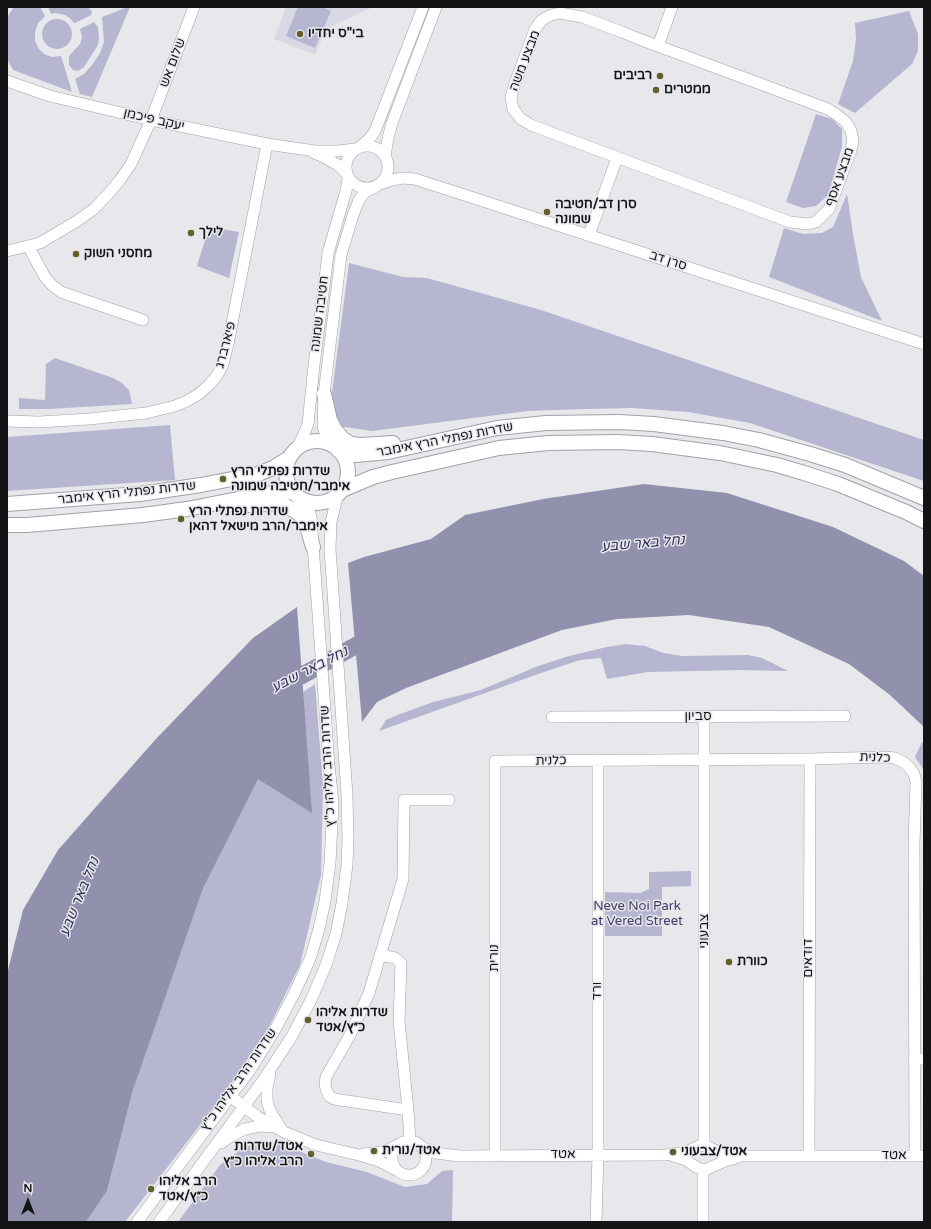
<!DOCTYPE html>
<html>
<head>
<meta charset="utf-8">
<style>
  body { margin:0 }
  #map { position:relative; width:931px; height:1229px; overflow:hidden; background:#e7e7ec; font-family:"Varela Round",sans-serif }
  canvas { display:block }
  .frame { position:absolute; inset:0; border:8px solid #141416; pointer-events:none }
  .north { position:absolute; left:8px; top:1181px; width:40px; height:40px; -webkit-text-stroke:3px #e7e7ec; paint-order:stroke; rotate:0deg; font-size:11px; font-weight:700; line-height:16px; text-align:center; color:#141416 }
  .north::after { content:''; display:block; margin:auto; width:14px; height:18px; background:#141416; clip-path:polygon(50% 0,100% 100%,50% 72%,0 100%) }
</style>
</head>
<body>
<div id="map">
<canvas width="931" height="1229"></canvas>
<div class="frame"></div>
<div class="north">N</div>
</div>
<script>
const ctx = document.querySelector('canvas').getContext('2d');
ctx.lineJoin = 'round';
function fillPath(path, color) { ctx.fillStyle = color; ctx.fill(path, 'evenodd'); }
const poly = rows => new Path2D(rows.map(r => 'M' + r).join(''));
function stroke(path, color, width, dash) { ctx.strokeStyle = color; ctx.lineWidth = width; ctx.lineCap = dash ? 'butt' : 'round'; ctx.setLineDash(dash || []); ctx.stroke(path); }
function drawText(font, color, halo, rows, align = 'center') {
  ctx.font = font + ' "Varela Round",Heebo,sans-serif'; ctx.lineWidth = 3; ctx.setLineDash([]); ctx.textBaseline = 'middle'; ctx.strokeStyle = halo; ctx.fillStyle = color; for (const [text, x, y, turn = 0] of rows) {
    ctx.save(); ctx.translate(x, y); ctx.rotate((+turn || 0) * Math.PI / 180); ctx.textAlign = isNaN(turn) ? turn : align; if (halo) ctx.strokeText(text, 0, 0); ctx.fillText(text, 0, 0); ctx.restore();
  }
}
const built = poly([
  [286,7,373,7,326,29,315,55,274,39]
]);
const green = poly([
  [14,7,40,7,45,16,38,23,35,32,35,41,39,49,44,54,52,57,61,56,72,92,13,70,7,59,7,20,9,14],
  [48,7,88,7,92,12,91,15,75,23,73,22,70,18,65,15,55,13,51,14],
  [128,7,130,7,92,97,80,94,75,79,84,74,92,65,100,53,104,42,102,17],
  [298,7,322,7,331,11,315,48,286,36],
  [909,11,918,34,918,51,912,64,855,113,838,104,853,61,856,39,855,23],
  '42 34a15 15 0 1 1 30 0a15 15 0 1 1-30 0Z',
  [94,22,98,27,99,37,98,45,84,67,78,71,73,70,69,65,69,56,80,44,82,37,80,29],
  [816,114,832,119,842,129,842,147,828,195,816,206,803,208,786,202],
  [847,194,854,240,861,277,882,321,769,277,784,228,803,234,822,233,833,227],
  [209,227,239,232,229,278,197,266],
  [349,263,403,277,427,278,541,310,924,440,924,481,750,423,688,412,632,408,586,409,528,411,372,431,338,426,331,400],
  [55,358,113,378,122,383,129,390,132,404,49,409,19,409,19,398,45,400,46,364],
  [170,425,175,480,7,491,7,437],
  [626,644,645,646,663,653,682,656,748,655,762,658,788,671,740,670,648,672,607,679,601,658,580,660,541,673,379,731,386,720,395,716,433,702,481,690,538,666,569,656,607,647],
  [315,684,323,786,321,875,300,965,269,1027,224,1094,125,1222,86,1222,107,1191,133,1090,251,727],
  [922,742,924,744,924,770,915,757],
  [691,871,691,886,662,887,662,936,605,936,605,892,640,893,649,889,649,872],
  [281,1144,326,1162,367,1172,405,1187,427,1184,442,1171,453,1170,452,1222,178,1222,220,1165,246,1146]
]);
const water = poly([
  [644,484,727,493,833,527,904,561,924,576,924,727,890,695,849,664,769,627,689,615,617,619,562,630,406,688,377,702,362,722,348,563,364,557,431,539,465,515,543,499],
  [297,607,312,813,258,779,203,888,133,1090,107,1191,86,1222,7,1222,7,974,23,910,58,850,155,740,253,638]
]);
const river = poly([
  [282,685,301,676,375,635]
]);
const minor = poly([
  [560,13,582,17,622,32,639,39,828,109,837,115,846,122,851,131,853,141,851,150,829,209,816,222,808,224,790,222,552,133,531,125,521,119,513,109,511,97,514,86,535,29,542,20,551,15,560,13],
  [658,46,672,7],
  [7,81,50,96,151,120,267,144,315,151,338,151,355,149],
  '346 167a21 21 0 1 1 42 0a21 21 0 1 1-42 0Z',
  [361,146,371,137,375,131,423,7],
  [314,153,324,157,338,165,346,173],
  [385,156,388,138,392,123,436,7],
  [380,184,392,180,402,178,415,179,924,344],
  [589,235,617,158],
  [28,246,45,277,52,285,61,292,143,320],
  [7,251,40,243,77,221,94,209,110,192,120,180,131,164,151,120,194,7],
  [7,421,39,422,89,419,146,413,175,406,187,401,199,394,210,384,218,374,223,364,228,344,267,144],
  [329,444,323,427,324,394,341,255,353,215,359,200,365,192,375,187],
  [296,450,304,434,308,424,314,365,326,270,328,253,346,191,348,179],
  [552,717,845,716],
  [380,955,395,958,401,963,399,1021,408,1110,410,1141],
  [914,1059,924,1059],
  [270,1074,267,1088,267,1100,270,1111,282,1130],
  [230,1096,258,1117,284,1132,316,1145,359,1155,379,1161,396,1170],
  [408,1110,334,1099,329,1096,326,1089,325,1084,326,1077,350,1035,369,993,403,879,404,800,449,800],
  '392 1158a17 17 0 1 1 34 0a17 17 0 1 1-34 0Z',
  [221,1143,233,1135,245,1129,260,1126,273,1127],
  [704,1145,704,717],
  [423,1148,436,1153,459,1156,666,1155,686,1152,699,1146,704,1145,723,1154,740,1156,924,1156],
  [363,1154,383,1152,396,1146],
  [495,1156,495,761,810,759,886,757,895,758,903,762,909,767,914,774,916,782,914,844,915,1156],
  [673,1156,686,1160,696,1167,703,1170,707,1169,725,1161,736,1158],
  [809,1156,810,759],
  [703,1170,703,1222],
  [137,1222,250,1070,276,1028,295,992,310,959,319,929,325,901,330,863,333,802,329,765,311,517,308,508,300,499],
  [159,1222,264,1079,292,1036,311,1000,326,965,336,934,342,903,347,865,348,837,347,795,330,549,331,522,337,497],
  [596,1222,598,1155,598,760]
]);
const major = poly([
  [324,394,330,420,335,430,343,439,351,444,361,445,393,443],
  '286 472a31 31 0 1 1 62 0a31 31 0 1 1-62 0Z',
  [338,450,356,455,388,452,497,428,546,423,619,422,654,424,723,433,759,440,810,454,845,465,924,498],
  [342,490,373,477,392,472,499,448,548,443,618,442,652,444,720,453,777,465,804,473,838,484,906,512,924,521],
  [7,504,140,494,201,485,258,474,273,468,289,458],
  [247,505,278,503,288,507,298,513,305,520,313,547],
  [7,525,27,525,143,515,187,509,263,494,292,492]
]);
const markers = [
  [300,34,4,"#625f2b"],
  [660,76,4,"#625f2b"],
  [656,90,4,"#625f2b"],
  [547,212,4,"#625f2b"],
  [191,233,4,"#625f2b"],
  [76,254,4,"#625f2b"],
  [223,479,4,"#625f2b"],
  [181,519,4,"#625f2b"],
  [729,962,4,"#625f2b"],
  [308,1020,4,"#625f2b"],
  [374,1151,4,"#625f2b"],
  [673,1152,4,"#625f2b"],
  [311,1154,4,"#625f2b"],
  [151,1189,4,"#625f2b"]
];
const poiNames = [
  ["בי\"ס יחדיו",308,34],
  ["רביבים",652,76,"right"],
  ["ממטרים",664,90],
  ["סרן דב/חטיבה",555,205],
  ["שמונה",555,220],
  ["לילך",199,233],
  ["מחסני השוק",84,254],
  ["שדרות נפתלי הרץ",231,472],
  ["אימבר/חטיבה שמונה",231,487],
  ["שדרות נפתלי הרץ",189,512],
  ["אימבר/הרב מישאל דהאן",189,527],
  ["כוורת",737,962],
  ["שדרות אליהו",316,1013],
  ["כ״ץ/אטד",316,1028],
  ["אטד/שדרות",303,1147,"right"],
  ["הרב אליהו כ״ץ",303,1162,"right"],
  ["אטד/נורית",382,1151],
  ["אטד/צבעוני",681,1152],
  ["הרב אליהו",159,1182],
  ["כ״ץ/אטד",159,1197]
];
const streetNames = [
  ["מבצע משה",525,61,-69],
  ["שלום אש",173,63,-69],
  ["יעקב פיכמן",154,120,13],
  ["מבצע אסף",840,177,-70],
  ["סרן דב",668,261,18],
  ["חטיבה שמונה",320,314,-83],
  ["פיארברג",226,345,-75],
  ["שדרות נפתלי הרץ אימבר",445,440,-11],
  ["שדרות נפתלי הרץ אימבר",127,493,-6],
  ["סביון",698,717],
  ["כלנית",875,758,2],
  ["כלנית",551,761,-1],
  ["שדרות הרב אליהו כ\"ץ",328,766,-93],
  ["צבעוני",705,931,-90],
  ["נורית",495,958,-90],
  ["דודאים",809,958,-90],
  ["ורד",598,991,-90],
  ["שדרות הרב אליהו כ\"ץ",239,1080,-55],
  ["אטד",563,1155],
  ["אטד",894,1156]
];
const parkNames = [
  ["Neve Noi Park",637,907],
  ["at Vered Street",637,922]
];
const waterNames = [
  ["נחל באר שבע",643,544,-5],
  ["נחל באר שבע",310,670,-27],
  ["נחל באר שבע",80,897,-68]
];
fillPath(built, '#d9d9e6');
fillPath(green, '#b6b6d1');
fillPath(water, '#9191ae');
stroke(river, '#9191ae', 17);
stroke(minor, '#a1a1a6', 12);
stroke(major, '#a1a1a6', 16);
stroke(minor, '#fff', 11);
stroke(major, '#fff', 14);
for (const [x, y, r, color] of markers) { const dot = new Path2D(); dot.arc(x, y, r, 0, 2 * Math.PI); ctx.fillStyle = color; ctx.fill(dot); stroke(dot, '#e7e7ec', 1.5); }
drawText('bold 13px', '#141416', '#e7e7ec', poiNames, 'left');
drawText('13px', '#141416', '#e7e7ec', streetNames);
drawText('13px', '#403d68', '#e7e7ec', parkNames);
drawText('italic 14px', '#302c56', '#e7e7ec', waterNames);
</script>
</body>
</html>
